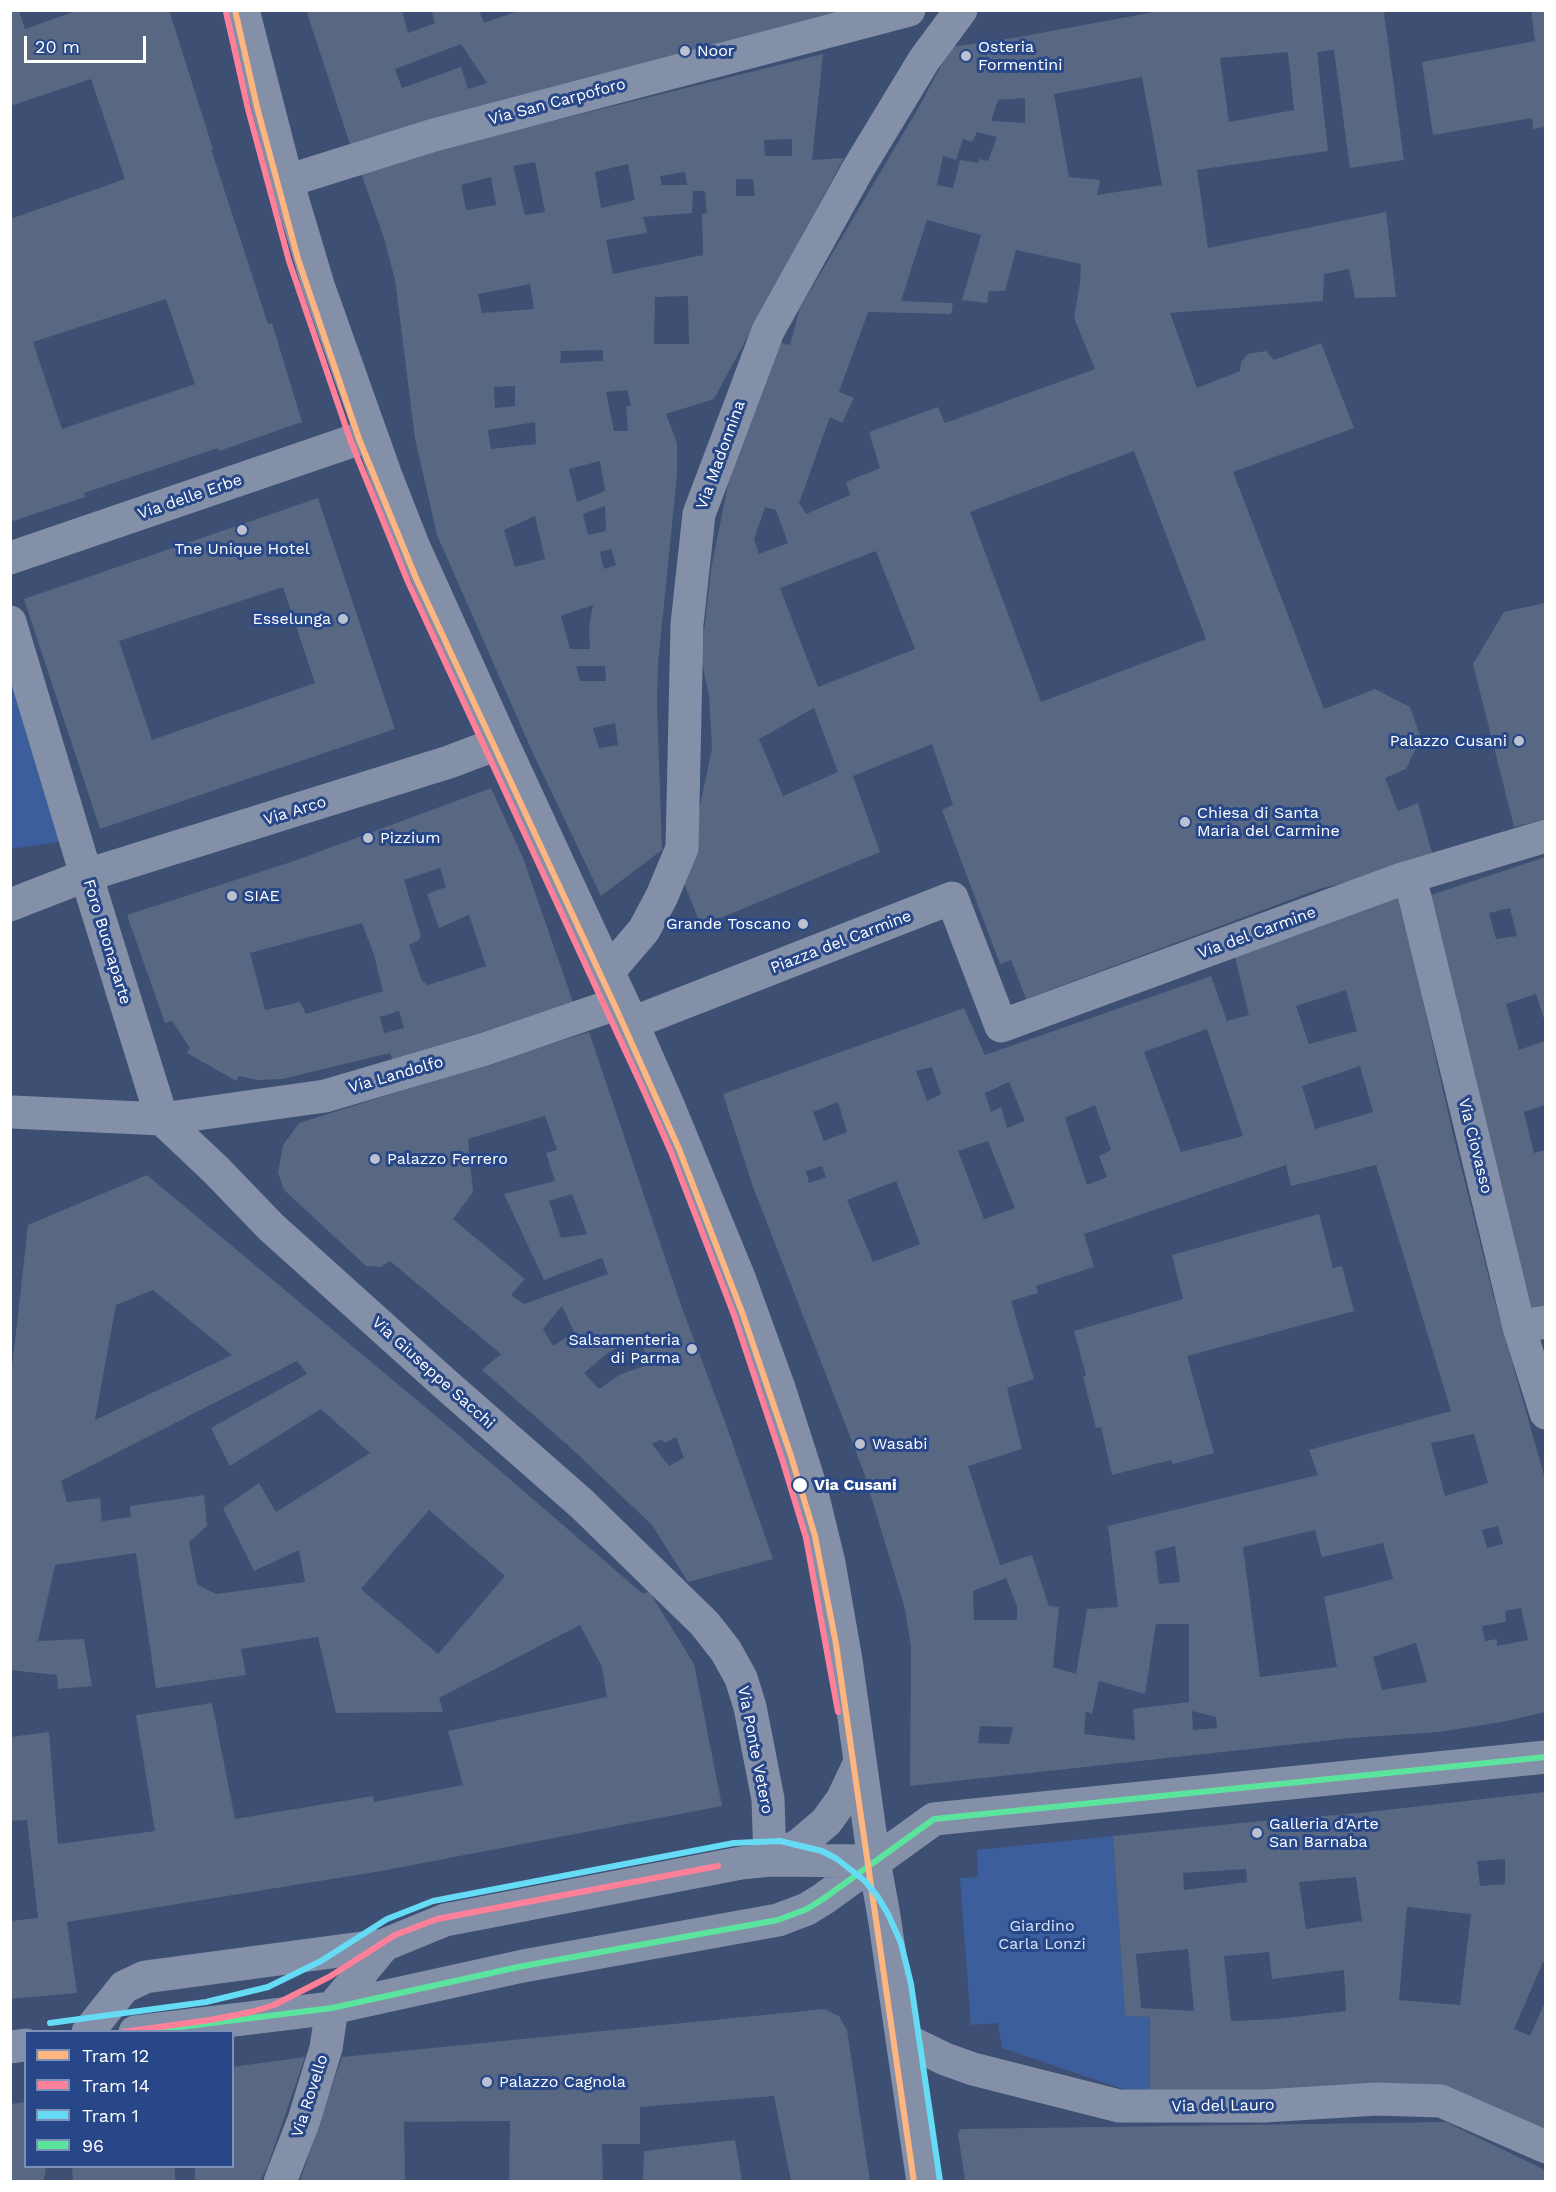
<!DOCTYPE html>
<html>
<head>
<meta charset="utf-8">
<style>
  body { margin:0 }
  #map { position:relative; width:1556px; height:2192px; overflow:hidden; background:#3d4f72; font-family:"Work Sans",sans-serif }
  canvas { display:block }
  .frame { position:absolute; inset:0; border:12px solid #fff; pointer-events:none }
  .legend { position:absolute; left:24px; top:2030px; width:210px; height:138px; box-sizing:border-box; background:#274788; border:2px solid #7d91b8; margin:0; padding:8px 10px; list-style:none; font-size:18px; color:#fff }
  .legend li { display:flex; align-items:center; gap:12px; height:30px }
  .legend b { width:30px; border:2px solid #7d91b8 }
  .scale { position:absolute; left:24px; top:36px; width:122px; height:27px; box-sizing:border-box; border:3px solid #fff; border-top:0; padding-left:8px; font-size:18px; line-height:21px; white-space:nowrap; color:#fff; -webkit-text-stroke:4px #274788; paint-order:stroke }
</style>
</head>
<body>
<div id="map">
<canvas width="1556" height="2192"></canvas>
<div class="frame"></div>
<ul class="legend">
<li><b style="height:8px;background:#ffb580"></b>Tram 12</li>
<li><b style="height:8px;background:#ff8098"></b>Tram 14</li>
<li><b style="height:8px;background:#66dbf5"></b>Tram 1</li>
<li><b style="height:8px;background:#5ae49d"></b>96</li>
</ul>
<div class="scale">20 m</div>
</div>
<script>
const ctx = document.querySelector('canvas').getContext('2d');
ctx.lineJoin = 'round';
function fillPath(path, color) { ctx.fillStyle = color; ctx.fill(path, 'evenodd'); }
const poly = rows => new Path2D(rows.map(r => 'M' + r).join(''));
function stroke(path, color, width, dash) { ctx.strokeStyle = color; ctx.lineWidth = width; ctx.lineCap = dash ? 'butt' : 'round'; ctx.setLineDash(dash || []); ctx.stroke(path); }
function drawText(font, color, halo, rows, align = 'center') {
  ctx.font = font + ' "Work Sans",sans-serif'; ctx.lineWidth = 6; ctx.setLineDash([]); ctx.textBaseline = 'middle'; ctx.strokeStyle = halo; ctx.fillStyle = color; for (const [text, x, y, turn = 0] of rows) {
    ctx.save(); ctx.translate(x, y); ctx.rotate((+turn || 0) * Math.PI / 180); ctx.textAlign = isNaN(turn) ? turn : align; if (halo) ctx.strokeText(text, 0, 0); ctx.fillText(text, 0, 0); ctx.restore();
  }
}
const green = poly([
  [11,676,64,841,11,849],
  [1113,1836,1125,2016,1150,2017,1150,2098,1002,2048,998,2023,971,2025,960,1878,978,1877,977,1850]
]);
const building = poly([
  [10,10,19,10,25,29,79,10,169,10,213,149,211,149,268,324,272,323,302,422,219,451,218,448,84,493,85,497,10,522,10,219,125,179,91,79,10,106],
  [166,299,195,384,62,429,33,342],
  [306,10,402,10,408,33,435,23,432,12,434,10,479,10,484,23,521,10,862,10,351,147],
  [461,44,487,83,468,89,461,67,402,88,395,69],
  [1165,10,1391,10,1384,13,1404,160,1350,168,1334,50,1317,52,1328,151,1197,170,1208,248,1386,212,1396,297,1355,298,1349,269,1324,274,1323,301,1170,313,1197,388,1240,371,1241,362,1248,354,1266,351,1274,360,1321,343,1354,428,1233,472,1324,709,1375,689,1410,707,1421,738,1406,769,1385,778,1398,811,1418,803,1434,860,1319,889,1026,999,1011,960,1000,964,942,810,953,805,932,744,853,776,880,852,701,926,684,883,712,748,709,696,701,658,711,569,732,465,779,342,790,345,800,308,919,107,951,47,1013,38],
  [1288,52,1294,110,1229,122,1220,58],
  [1142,77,1162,185,1097,195,1100,180,1069,177,1054,94],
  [1025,98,1025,123,991,121,998,100],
  [977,132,997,137,988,161,979,159,979,163,960,160,953,188,937,185,943,156,956,160,963,139,972,142],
  [927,220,981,235,962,300,987,303,989,291,1005,291,1016,250,1081,264,1080,283,1074,318,1095,369,945,423,938,407,869,432,880,468,846,482,850,495,806,514,799,503,830,417,842,423,854,398,839,392,868,312,951,314,953,303,901,301],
  [1134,451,1206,639,1041,702,970,512],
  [765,507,776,510,788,543,759,554,754,539],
  [876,551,915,649,818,687,780,588],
  [814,708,838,772,783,796,759,739],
  [1531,10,1545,10,1545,127,1533,129,1532,118,1433,135,1422,62,1535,41],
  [823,54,812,160,844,158,714,399,666,414,677,443,677,475,658,664,657,703,662,850,601,896,531,749,437,535,415,439,395,280,384,238,361,173,446,145,549,122],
  [792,139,792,156,765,156,764,140],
  [535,162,545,212,525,215,513,166],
  [628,164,635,200,601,208,595,172],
  [685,172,687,185,662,185,660,176],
  [491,177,496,205,466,210,461,185],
  [736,179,753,179,755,196,736,196],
  [693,191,705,191,707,213,702,214,703,255,613,274,606,240,647,233,643,217,692,213],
  [530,284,534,309,482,313,478,294],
  [688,296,689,344,654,344,655,297],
  [603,350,603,361,560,363,561,351],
  [515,386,515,406,495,408,494,387],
  [627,390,631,405,626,407,628,431,614,431,606,392],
  [535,422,536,444,491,449,488,430],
  [600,461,605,491,577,502,569,469],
  [605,506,606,531,588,535,583,514],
  [535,516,545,559,515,567,504,530],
  [611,549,616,565,604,569,600,552],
  [593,605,589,627,590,649,570,649,561,616],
  [576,666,605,666,606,681,580,681],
  [615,723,618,745,599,748,593,728],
  [318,498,395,729,100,829,24,599],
  [283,587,315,683,152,740,119,641],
  [1545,603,1545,819,1514,827,1473,664,1504,612],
  [491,788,523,858,573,1002,394,1064,390,1053,282,1079,258,1080,239,1076,236,1081,187,1053,190,1048,172,1021,165,1023,127,915,294,861],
  [440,868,446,887,427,894,439,928,469,915,486,966,428,985,422,981,409,945,419,940,421,936,404,880],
  [362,923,374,955,383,991,306,1014,300,1002,265,1010,250,953],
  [399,1011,404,1028,384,1033,380,1017],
  [1545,857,1545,1022,1536,994,1506,1004,1519,1050,1545,1041,1545,1105,1524,1112,1534,1153,1545,1150,1545,1310,1523,1314,1428,896],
  [1510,908,1517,936,1496,939,1489,913],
  [1399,896,1455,1143,1494,1298,1545,1479,1545,1712,1502,1722,1439,1732,1351,1738,910,1786,911,1647,905,1609,863,1470,753,1187,723,1094,964,1008,985,1055,1211,976,1227,1021,1249,1015,1233,949],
  [1346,990,1357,1031,1309,1044,1296,1006],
  [1207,1029,1243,1136,1181,1152,1144,1052],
  [1360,1066,1373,1112,1315,1129,1302,1086],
  [932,1067,941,1094,927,1101,916,1071],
  [1009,1082,1025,1121,1007,1128,1001,1107,991,1112,985,1093],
  [838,1102,847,1132,824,1141,813,1112],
  [1095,1105,1111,1150,1099,1156,1107,1177,1087,1185,1065,1118],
  [988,1141,1015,1208,984,1219,958,1151],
  [1286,1165,1291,1186,1376,1165,1451,1411,1309,1450,1318,1475,1108,1526,1118,1607,1087,1609,1076,1674,1053,1667,1059,1607,1049,1606,1032,1555,1000,1565,968,1466,1022,1449,1007,1388,1034,1379,1011,1301,1038,1293,1036,1286,1094,1267,1084,1234],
  [822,1166,826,1177,809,1183,806,1171],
  [896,1181,920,1244,873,1262,847,1200],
  [1474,1434,1488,1483,1445,1496,1431,1443],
  [1498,1526,1503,1544,1487,1548,1482,1530],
  [1315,1530,1322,1557,1383,1543,1393,1579,1324,1597,1337,1667,1260,1677,1243,1547],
  [1175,1546,1180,1582,1159,1584,1155,1551],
  [1006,1578,1017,1606,1017,1620,974,1620,973,1591],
  [1521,1608,1528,1640,1497,1646,1497,1639,1485,1641,1482,1626,1506,1622,1505,1611],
  [1156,1624,1189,1624,1189,1702,1133,1709,1135,1740,1084,1734,1086,1711,1092,1714,1099,1681,1145,1694],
  [1416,1643,1427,1682,1382,1690,1373,1657],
  [1192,1711,1216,1717,1217,1728,1193,1730],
  [980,1726,1013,1727,1009,1744,978,1743],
  [589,1032,682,1308,724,1419,773,1559,688,1582,652,1525,572,1449,482,1370,501,1354,390,1261,381,1267,366,1266,284,1190,278,1173,283,1145,299,1123],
  [545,1116,557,1150,546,1153,555,1181,504,1194,544,1280,602,1258,608,1274,524,1304,511,1295,525,1279,453,1219,473,1192,468,1139],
  [572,1194,587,1234,561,1238,549,1201],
  [562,1306,574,1332,553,1346,543,1329],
  [639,1338,650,1364,621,1374,599,1389,584,1373,609,1352],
  [676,1437,684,1458,669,1466,652,1444,662,1439,664,1443],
  [147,1175,455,1432,643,1594,649,1591,694,1664,722,1806,381,1871,67,1922,77,1993,10,1999,10,1921,38,1918,27,1820,10,1821,10,1737,49,1732,58,1844,155,1831,136,1715,212,1703,235,1819,373,1796,374,1802,463,1785,448,1731,607,1697,602,1667,580,1625,439,1698,443,1712,336,1713,318,1637,241,1649,246,1675,156,1688,136,1553,55,1565,38,1641,84,1639,92,1686,58,1689,57,1675,10,1670,10,1386,28,1225],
  [153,1290,232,1355,95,1420,116,1305],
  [297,1361,307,1374,211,1428,230,1466,321,1409,370,1453,276,1512,259,1483,223,1508,254,1571,299,1550,305,1582,216,1594,197,1584,189,1542,207,1526,204,1495,130,1506,131,1517,102,1521,100,1498,67,1502,61,1481],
  [429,1510,505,1576,438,1654,361,1589],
  [1319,1214,1333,1268,1342,1266,1354,1311,1187,1356,1214,1453,1173,1464,1171,1460,1112,1475,1101,1427,1096,1428,1083,1377,1086,1375,1074,1331,1183,1299,1172,1255],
  [1545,1792,1545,1886,1544,1886,1545,1963,1543,1962,1514,2029,1530,2036,1545,2002,1545,2133,1370,2087,1150,2098,1150,2017,1125,2016,1113,1836,1241,1823,1359,1813],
  [1505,1859,1505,1884,1480,1886,1477,1861],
  [1246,1869,1247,1882,1184,1890,1183,1873],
  [1356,1877,1362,1921,1306,1929,1299,1882],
  [1407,1907,1471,1914,1460,2005,1399,2000],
  [1188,1949,1194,2011,1141,2008,1136,1954],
  [1269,1952,1272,1979,1344,1970,1346,2011,1276,2019,1231,2021,1224,1956],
  [824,2009,839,2016,847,2030,870,2181,791,2181,774,2096,640,2107,640,2144,602,2144,603,2181,509,2181,510,2121,404,2122,405,2181,300,2181,342,2057],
  [305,2057,268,2165,260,2181,195,2181,195,2166,232,2166,232,2067],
  [26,2102,26,2166,46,2166,44,2181,10,2181,10,2104],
  [1446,2122,1545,2170,1545,2181,965,2181,958,2133,961,2129],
  [735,2140,742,2181,643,2181,644,2151],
  [72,2166,175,2166,175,2181,73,2181]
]);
const minor = poly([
  [243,10,287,181,318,285,386,476,413,545,502,742,632,1023,668,1105,740,1280,779,1388,810,1485,829,1563,846,1660,874,1861,884,1916,923,2182],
  [287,181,434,135,909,10],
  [10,558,370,435],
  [10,622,84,868,162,1119,216,1170,271,1227,443,1382,582,1504,705,1624,726,1651,741,1678,750,1707,768,1799,770,1860],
  [1410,877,1519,1327,1546,1413],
  [10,905,87,875,449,762,502,742],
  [609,971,644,930,662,896,682,848,687,624,699,514,768,331,858,169,924,60,961,10],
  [632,1023,952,898,1001,1026,1402,879,1546,836],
  [12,1112,162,1119,325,1096,485,1049,622,1002],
  [1519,1327,1546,1322],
  [770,1860,799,1845,826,1822,842,1800,859,1764],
  [332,2008,384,1945,445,1920,741,1863,770,1860,874,1861],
  [88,2032,124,1987,145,1977,384,1945],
  [135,2032,332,2008,523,1966,778,1920,807,1909,823,1899,934,1819,1546,1757],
  [902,2038,945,2059,973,2069,1119,2106,1264,2106,1377,2099,1441,2101,1546,2147],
  [10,2047,26,2045],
  [280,2182,304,2120,326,2048,332,2008]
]);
const bus1 = poly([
  [139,2032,332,2008,523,1966,778,1920,807,1909,823,1899,934,1819,1546,1757]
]);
const tram1 = poly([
  [235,10,257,107,298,259,359,439,416,578,615,1006,679,1149,742,1312,791,1456,815,1536,836,1644,914,2182]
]);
const tram2 = poly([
  [226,12,248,109,289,261,351,442,408,582,643,1089,671,1152,734,1315,782,1459,806,1538,838,1712],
  [123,2032,210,2020,251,2012,274,2005,329,1977,395,1935,437,1919,718,1866]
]);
const tram3 = poly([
  [50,2023,206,2002,268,1987,321,1961,387,1919,433,1901,734,1843,780,1841,822,1851,837,1859,865,1881,878,1897,888,1914,901,1943,911,1984,940,2181]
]);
const markers = [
  [685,51,6,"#bbc1ce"],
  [966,56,6,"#bbc1ce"],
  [242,530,6,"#bbc1ce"],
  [343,619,6,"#bbc1ce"],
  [1519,741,6,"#bbc1ce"],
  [1185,822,6,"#bbc1ce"],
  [368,838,6,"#bbc1ce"],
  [232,896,6,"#bbc1ce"],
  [803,924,6,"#bbc1ce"],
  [375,1159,6,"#bbc1ce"],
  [692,1349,6,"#bbc1ce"],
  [860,1444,6,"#bbc1ce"],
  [800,1485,8,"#fff"],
  [1257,1833,6,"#bbc1ce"],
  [487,2082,6,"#bbc1ce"]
];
const poiNames = [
  ["Osteria",978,47],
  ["Formentini",978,65],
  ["Noor",697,51],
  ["Tne Unique Hotel",242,549,"center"],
  ["Esselunga",331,619,"right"],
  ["Palazzo Cusani",1507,741,"right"],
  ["Chiesa di Santa",1197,813],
  ["Maria del Carmine",1197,831],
  ["Pizzium",380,838],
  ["SIAE",244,896],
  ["Grande Toscano",791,924,"right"],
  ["Palazzo Ferrero",387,1159],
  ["Salsamenteria",680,1340,"right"],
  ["di Parma",680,1358,"right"],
  ["Wasabi",872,1444],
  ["Galleria d'Arte",1269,1824],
  ["San Barnaba",1269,1842],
  ["Palazzo Cagnola",499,2082]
];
const streetNames = [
  ["Via San Carpoforo",557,102,-15],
  ["Via Madonnina",721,455,-70],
  ["Via delle Erbe",190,497,-19],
  ["Via Arco",295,811,-17],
  ["Via del Carmine",1257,933,-20],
  ["Foro Buonaparte",107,942,73],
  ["Piazza del Carmine",841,942,-21],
  ["Via Landolfo",396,1075,-16],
  ["Via Ciovasso",1475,1146,76],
  ["Via Giuseppe Sacchi",433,1373,42],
  ["Via Ponte Vetero",755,1750,79],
  ["Via Rovello",310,2096,-72],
  ["Via del Lauro",1223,2106,-1]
];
const stopNames = [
  ["Via Cusani",814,1485]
];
const parkNames = [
  ["Giardino",1042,1926],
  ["Carla Lonzi",1042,1944]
];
fillPath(green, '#3c5e9d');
fillPath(building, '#586782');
stroke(minor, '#8490a7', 33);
stroke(bus1, '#5ae49d', 6);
stroke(tram1, '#ffb580', 6);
stroke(tram2, '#ff8098', 6);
stroke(tram3, '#66dbf5', 6);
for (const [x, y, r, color] of markers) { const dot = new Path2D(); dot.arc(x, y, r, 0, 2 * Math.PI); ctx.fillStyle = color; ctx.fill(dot); stroke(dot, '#274788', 2); }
drawText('16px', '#fff', '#274788', poiNames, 'left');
drawText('16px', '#fff', '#274788', streetNames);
drawText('bold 16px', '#fff', '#274788', stopNames, 'left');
drawText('16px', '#d7e2f7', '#274788', parkNames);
</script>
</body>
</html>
